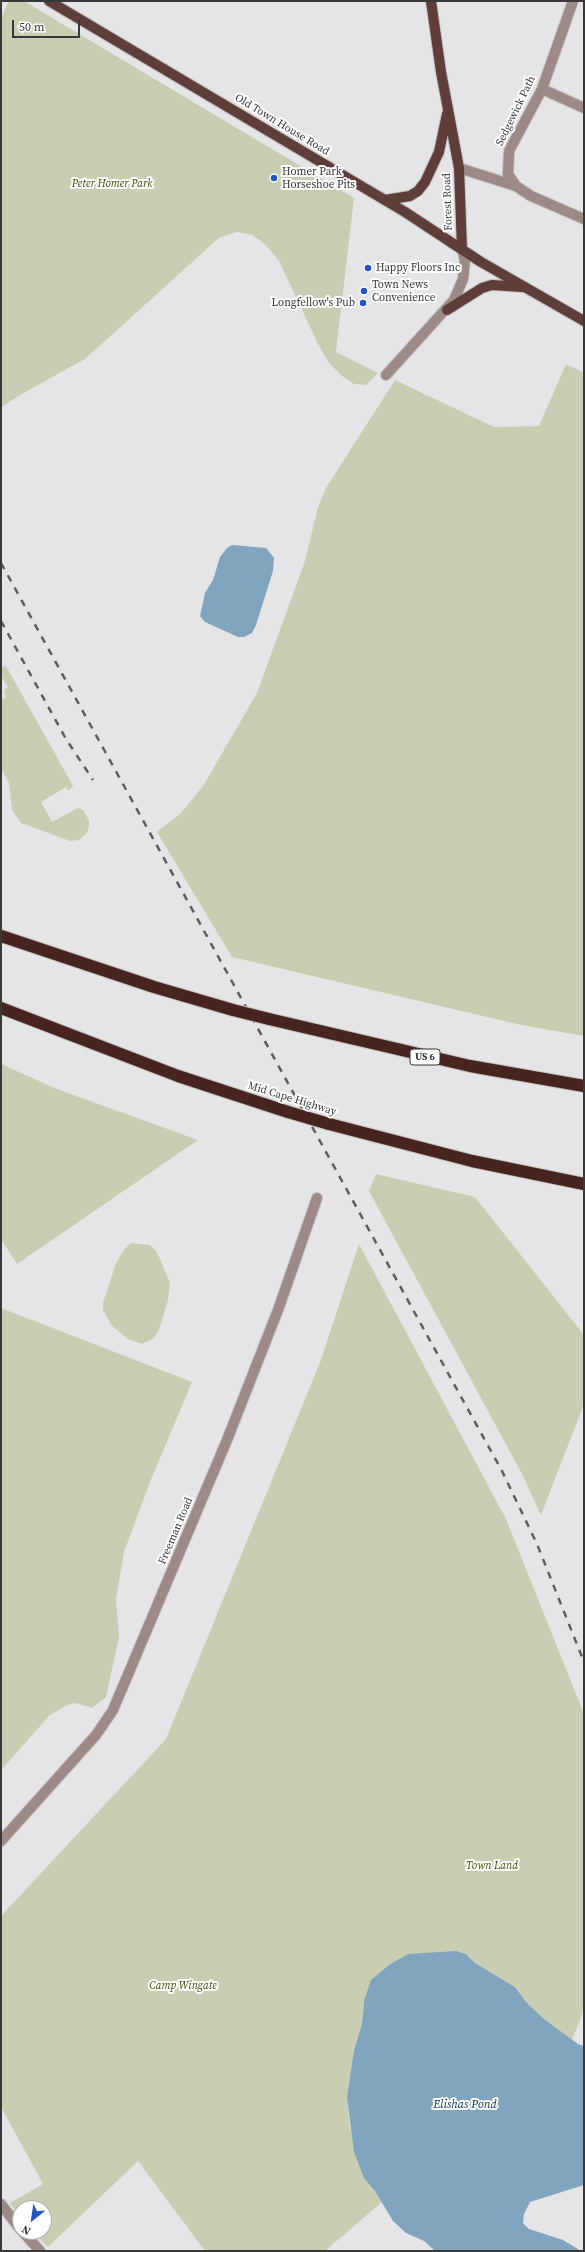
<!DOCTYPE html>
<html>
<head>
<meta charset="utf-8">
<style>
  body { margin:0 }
  #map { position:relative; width:585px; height:2252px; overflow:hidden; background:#e5e5e7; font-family:"Source Serif 4",serif }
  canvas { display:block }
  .frame { position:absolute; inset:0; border:2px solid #383839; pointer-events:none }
  .north { position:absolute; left:12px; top:2200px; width:40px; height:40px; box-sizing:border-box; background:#fff; border:1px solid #afafb0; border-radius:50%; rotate:210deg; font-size:11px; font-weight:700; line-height:16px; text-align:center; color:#383839 }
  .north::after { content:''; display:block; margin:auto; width:14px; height:18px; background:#2356c3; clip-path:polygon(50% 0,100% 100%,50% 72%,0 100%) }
  .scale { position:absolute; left:12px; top:20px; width:68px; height:18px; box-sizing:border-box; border:2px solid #383839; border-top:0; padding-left:5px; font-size:12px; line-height:14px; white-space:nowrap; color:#383839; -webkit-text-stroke:3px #fff; paint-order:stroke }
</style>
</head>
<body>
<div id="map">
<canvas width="585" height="2252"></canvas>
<div class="frame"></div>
<div class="north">N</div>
<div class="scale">50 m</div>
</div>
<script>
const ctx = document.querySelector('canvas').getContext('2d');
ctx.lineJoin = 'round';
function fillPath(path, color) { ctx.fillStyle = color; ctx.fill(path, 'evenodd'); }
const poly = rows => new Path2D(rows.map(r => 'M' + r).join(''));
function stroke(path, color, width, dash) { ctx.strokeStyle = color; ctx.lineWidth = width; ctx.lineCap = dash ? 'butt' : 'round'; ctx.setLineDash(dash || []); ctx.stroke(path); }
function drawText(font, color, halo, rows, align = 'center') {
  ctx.font = font + ' "Source Serif 4",serif'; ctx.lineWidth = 4; ctx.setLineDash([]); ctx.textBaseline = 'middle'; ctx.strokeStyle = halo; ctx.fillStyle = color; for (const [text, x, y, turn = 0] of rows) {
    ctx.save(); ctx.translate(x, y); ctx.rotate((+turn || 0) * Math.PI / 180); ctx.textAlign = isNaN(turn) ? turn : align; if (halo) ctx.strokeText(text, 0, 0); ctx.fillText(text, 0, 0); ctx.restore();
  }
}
const green = poly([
  [9,1,24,1,354,198,336,352,378,373,366,385,354,384,342,376,329,363,318,344,279,261,265,244,252,235,237,232,220,237,85,359,27,391,1,407,1,18],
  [566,364,584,373,584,1036,521,1025,232,957,157,832,181,813,203,786,257,693,305,561,318,507,326,488,395,380,494,427,539,426],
  [6,666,72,784,73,787,68,791,66,787,41,802,52,822,78,808,83,810,89,820,89,826,87,833,79,840,70,841,21,823,12,810,9,783,1,768,1,700,6,697,4,690,8,687,1,676,1,668],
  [1,1064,57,1089,198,1140,17,1264,1,1239],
  [376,1174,475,1197,584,1335,584,1404,541,1515,522,1474,369,1191],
  [131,1243,150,1245,157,1252,170,1283,168,1300,159,1330,154,1338,142,1344,128,1339,112,1326,103,1310,103,1303,116,1263,123,1251],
  [359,1244,506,1519,584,1714,584,2009,572,2040,544,2019,526,2002,515,1987,475,1963,466,1954,364,2001,362,2024,354,2050,347,2097,350,2128,375,2191,382,2202,325,2251,205,2251,138,2161,48,2247,33,2232,44,2232,44,2208,20,2208,20,2217,10,2203,43,2184,1,2107,1,1916,166,1739,321,1360],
  [1,1308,192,1382,150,1482,124,1552,116,1599,119,1637,106,1697,92,1708,75,1703,67,1705,50,1715,1,1770]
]);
const water = poly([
  [232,545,266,548,274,558,273,571,256,625,252,633,244,637,238,637,205,622,200,616,205,593,213,580,220,557,227,548],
  [456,1951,466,1954,475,1963,515,1987,526,2002,544,2019,578,2044,584,2046,584,2185,530,2202,524,2214,523,2223,529,2229,563,2240,581,2251,435,2251,424,2241,406,2233,393,2221,375,2191,364,2178,354,2152,347,2097,354,2050,362,2024,364,2001,371,1980,389,1965,408,1954]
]);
const minor = poly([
  [542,89,584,108],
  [459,168,516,186,531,196,584,219],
  [516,186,508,174,509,151,542,89,573,1],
  [386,375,454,300,463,279,465,260,462,249],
  [1,1841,96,1735,113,1710,227,1440,278,1310,317,1198],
  [1,2204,20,2229],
  [23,2232,40,2251]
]);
const major = poly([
  [49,1,405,212,481,262,584,321],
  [431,1,441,72,459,168,462,249],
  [385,200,410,196,418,191,425,182,439,152,447,114],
  [447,310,482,288,492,285,522,287]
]);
const highway = poly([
  [1,936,154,987,233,1010],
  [1,1008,178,1076,288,1112],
  [269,1019,470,1066,584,1086],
  [329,1124,472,1161,584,1184]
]);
const rail = poly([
  [1,563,502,1471,537,1544,584,1662],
  [1,621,66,739,93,780]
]);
const highwayBridge = poly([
  [233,1010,269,1019],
  [288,1112,329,1124]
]);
const markers = [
  [274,178,4,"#2356c3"],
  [368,268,4,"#2356c3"],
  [364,291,4,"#2356c3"],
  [363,303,4,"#2356c3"]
];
const shields = [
  [425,1057,30]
];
const shieldNames = [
  ["US 6",425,1057]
];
const streetNames = [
  ["Sedgewick Path",516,111,-64],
  ["Old Town House Road",282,125,31],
  ["Forest Road",448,202,-92],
  ["Mid Cape Highway",292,1099,17],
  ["Freeman Road",176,1531,-67]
];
const poiNames = [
  ["Homer Park",282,172],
  ["Horseshoe Pits",282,185],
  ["Happy Floors Inc",376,268],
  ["Town News",372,285],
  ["Convenience",372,298],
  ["Longfellow's Pub",355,303,"right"]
];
const parkNames = [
  ["Peter Homer Park",112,184],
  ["Town Land",492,1866],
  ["Camp Wingate",183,1986]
];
const waterNames = [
  ["Elishas Pond",465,2105]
];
fillPath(green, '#c9ceb3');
fillPath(water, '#81a4bf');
stroke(minor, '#c2c2c4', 12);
stroke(major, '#c2c2c4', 12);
stroke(highway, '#c2c2c4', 14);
stroke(minor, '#9d8986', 10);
stroke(major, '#5f3e3a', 10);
stroke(highway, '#482421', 12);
stroke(rail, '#5e5e5f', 2.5, [7, 7]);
stroke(highwayBridge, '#c2c2c4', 14, []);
stroke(highwayBridge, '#482421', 12);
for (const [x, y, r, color] of markers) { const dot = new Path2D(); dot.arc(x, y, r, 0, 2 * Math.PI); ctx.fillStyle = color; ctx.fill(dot); stroke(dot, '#fff', 1.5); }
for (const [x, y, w] of shields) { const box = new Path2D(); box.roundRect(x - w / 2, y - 8, w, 16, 3); ctx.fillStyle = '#fff'; ctx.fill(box); stroke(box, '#383839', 1); }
drawText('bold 10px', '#383839', null, shieldNames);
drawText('11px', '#383839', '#fff', streetNames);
drawText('11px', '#383839', '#fff', poiNames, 'left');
drawText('italic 11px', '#434a07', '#fff', parkNames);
drawText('italic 12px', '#04314c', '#fff', waterNames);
</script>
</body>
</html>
